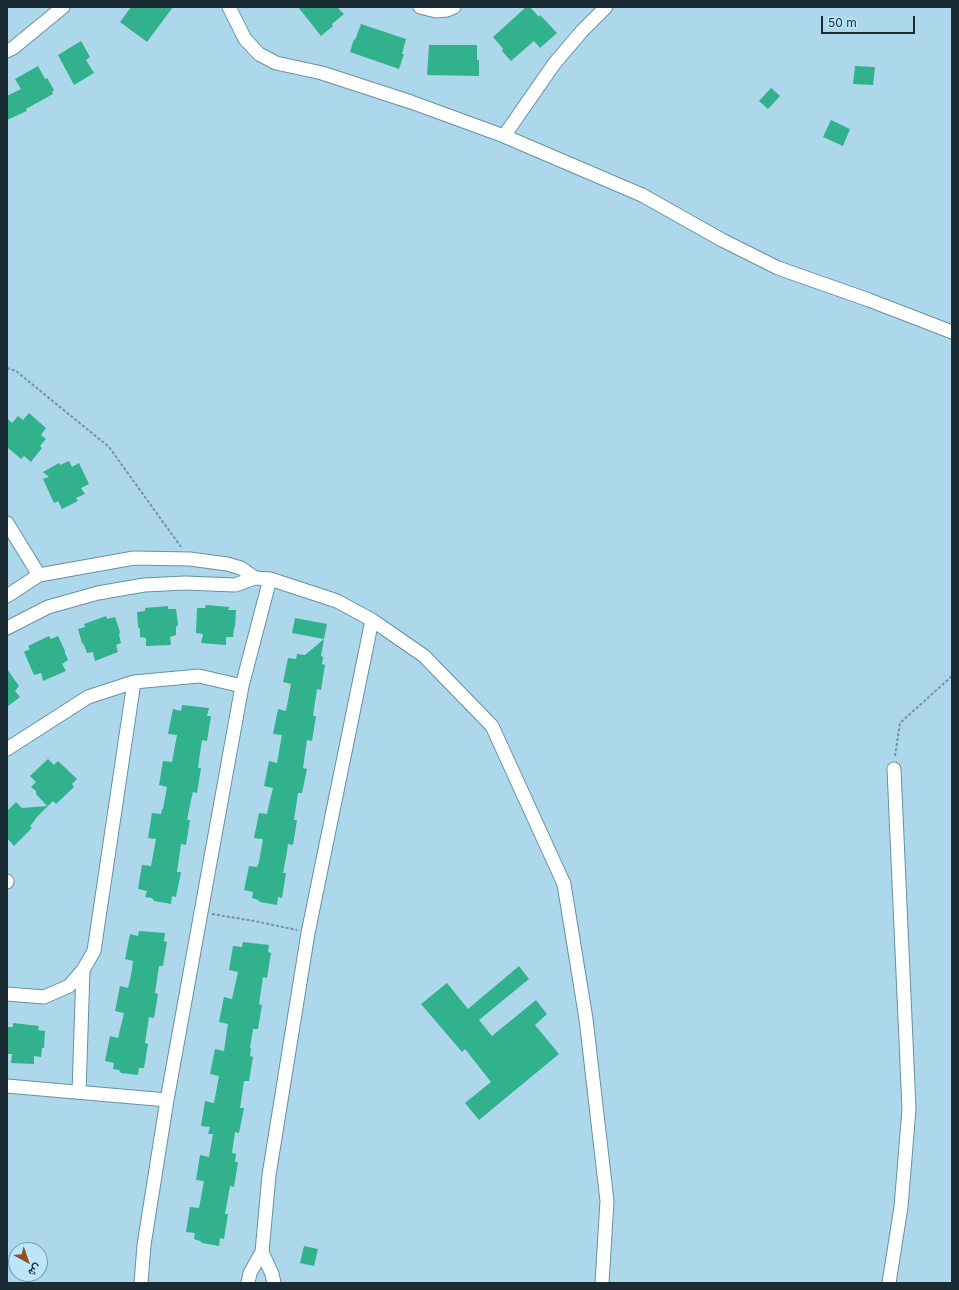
<!DOCTYPE html>
<html>
<head>
<meta charset="utf-8">
<style>
  body { margin:0 }
  #map { position:relative; width:959px; height:1290px; overflow:hidden; background:#add8ec; font-family:Inter,Vazirmatn,sans-serif }
  canvas { display:block }
  .frame { position:absolute; inset:0; border:8px solid #1a2b33; pointer-events:none }
  .north { position:absolute; left:8px; top:1242px; width:40px; height:40px; box-sizing:border-box; background:#bae5fa; border:1px solid #7a9baa; border-radius:50%; rotate:140deg; font-size:11px; font-weight:700; line-height:16px; text-align:center; color:#1a2b33 }
  .north::after { content:''; display:block; margin:auto; width:14px; height:18px; background:#934e25; clip-path:polygon(50% 0,100% 100%,50% 72%,0 100%) }
  .scale { position:absolute; left:821px; top:16px; width:94px; height:18px; box-sizing:border-box; border:2px solid #1a2b33; border-top:0; padding-left:5px; font-size:12px; line-height:14px; white-space:nowrap; color:#1a2b33; -webkit-text-stroke:3px #bae5fa; paint-order:stroke }
</style>
</head>
<body>
<div id="map">
<canvas width="959" height="1290"></canvas>
<div class="frame"></div>
<div class="north">ش</div>
<div class="scale">50 m</div>
</div>
<script>
const ctx = document.querySelector('canvas').getContext('2d');
ctx.lineJoin = 'round';
function fillPath(path, color) { ctx.fillStyle = color; ctx.fill(path, 'evenodd'); }
const poly = rows => new Path2D(rows.map(r => 'M' + r).join(''));
function stroke(path, color, width, dash) { ctx.strokeStyle = color; ctx.lineWidth = width; ctx.lineCap = dash ? 'butt' : 'round'; ctx.setLineDash(dash || []); ctx.stroke(path); }
const building = poly([
  [131,7,173,7,147,42,120,22],
  [298,7,337,7,344,14,332,24,333,26,321,36],
  [526,7,530,7,539,17,540,15,557,33,540,48,534,41,511,61,502,51,503,49,500,45,493,37],
  [361,24,406,39,402,54,404,54,399,69,350,52,354,39,355,40],
  [81,41,90,57,86,60,94,73,74,85,58,55],
  [429,45,477,45,477,60,479,60,479,76,427,75],
  [38,66,45,79,47,78,54,90,52,92,53,94,26,109,27,111,7,120,7,96,21,89,15,79],
  [855,66,875,67,873,85,853,84],
  [771,88,780,96,768,109,759,101],
  [831,120,850,129,843,146,823,137],
  [29,413,46,428,41,435,46,439,40,446,42,448,31,462,24,456,21,459,7,447,7,418,12,423,18,416,23,420],
  [69,461,72,467,79,463,89,484,81,488,85,494,76,498,78,501,62,509,58,501,54,503,43,479,49,477,43,472,59,463,60,465],
  [206,605,229,607,228,610,236,610,235,627,234,628,233,637,226,637,226,645,201,643,203,634,196,633,197,608,205,608],
  [168,606,168,609,176,609,178,625,176,627,176,635,170,637,171,645,146,646,146,638,140,637,140,629,138,627,137,612,145,611,145,608],
  [106,616,107,619,115,617,120,632,119,635,121,643,116,645,118,652,95,661,93,652,87,653,84,645,82,643,78,629,85,627,84,624],
  [295,618,327,624,324,639,292,633],
  [49,636,51,639,58,636,65,651,65,653,68,660,62,664,66,671,43,681,41,673,34,675,24,652,30,649,28,646],
  [324,639,321,656,323,657,322,664,325,665,321,690,317,689,313,716,316,716,312,741,307,740,303,768,307,769,302,793,298,793,294,820,297,820,293,845,288,844,287,852,283,873,286,873,282,898,278,897,277,905,260,902,258,900,252,898,253,892,244,890,249,866,257,867,259,862,263,839,254,838,259,813,267,814,270,800,273,788,264,786,269,761,277,763,278,757,282,735,273,734,278,709,286,711,291,684,283,682,288,658,296,659,297,654,305,655],
  [7,669,19,686,15,691,20,697,7,707],
  [182,705,209,708,207,716,211,716,207,741,202,740,199,760,198,768,201,768,197,793,193,792,191,800,187,820,190,820,186,845,181,844,177,872,181,872,176,897,172,896,171,904,154,901,152,898,145,897,147,891,138,889,142,865,151,866,156,839,148,838,152,813,161,814,162,809,163,809,167,787,159,785,163,761,172,762,177,735,168,734,173,709,181,711],
  [48,759,54,765,58,761,77,779,72,784,74,787,56,804,53,801,35,819,35,820,30,826,32,828,14,846,7,838,7,811,16,802,22,808,47,806,36,794,36,791,31,787,36,782,30,776],
  [139,931,165,933,164,941,167,942,163,966,159,966,155,993,158,994,154,1018,149,1017,145,1043,148,1044,144,1068,139,1068,138,1075,121,1073,119,1070,113,1069,114,1063,105,1061,110,1036,118,1038,124,1013,115,1011,120,986,128,988,131,975,133,961,125,959,130,934,138,936],
  [243,942,269,945,268,952,271,953,267,978,263,977,259,1004,262,1005,258,1029,253,1029,250,1048,251,1048,250,1056,253,1057,249,1081,244,1081,240,1108,244,1108,239,1133,235,1132,232,1153,236,1154,235,1162,238,1162,234,1187,230,1186,225,1214,228,1214,224,1239,220,1238,219,1246,202,1243,200,1241,194,1239,195,1233,186,1232,190,1207,199,1208,204,1181,196,1180,200,1155,209,1157,213,1134,208,1134,210,1127,201,1126,205,1101,214,1103,219,1076,210,1074,215,1049,224,1051,227,1030,228,1024,219,1022,224,997,232,999,238,972,229,970,233,946,242,947],
  [519,966,529,979,479,1020,492,1036,536,1000,547,1014,535,1025,559,1054,479,1120,465,1103,491,1082,465,1049,462,1052,421,1004,447,983,468,1009],
  [13,1023,39,1026,38,1030,45,1031,44,1048,42,1048,41,1057,34,1056,34,1064,11,1063,12,1054,7,1054,7,1027,13,1027],
  [304,1246,318,1249,314,1266,300,1263]
]);
const path = poly([
  [7,368,16,371,109,447,181,547],
  [895,756,900,723,952,676],
  [212,914,254,921,297,930]
]);
const street = poly([
  [229,7,245,39,259,54,276,63,322,73,411,102,504,136,642,195,722,240,778,268,869,300,952,332],
  [420,7,436,11,447,10,454,7],
  [7,51,13,48,63,7],
  [504,136,554,64,582,31,606,7],
  [7,523,39,575],
  [7,596,39,575,134,558,190,559,227,564,241,568,255,578,270,579,337,601,372,620,424,656,492,726,564,884,586,1019,607,1201,602,1283],
  [7,628,48,607,98,593,144,585,185,583,235,585,255,578],
  [7,749,88,697,134,682,199,676,242,686],
  [7,881,7,882],
  [7,994,44,997,69,986,83,970,94,951,134,682],
  [7,1086,167,1100],
  [79,1092,83,970],
  [262,1252,272,1274,274,1283],
  [141,1283,144,1245,167,1100,242,686,270,579],
  [248,1283,250,1273,262,1252,269,1175,308,933,372,620],
  [889,1283,901,1207,909,1109,894,769]
]);
fillPath(building, '#31b18c');
stroke(street, '#6790a3', 15);
stroke(path, '#7394a3', 2, [3, 2]);
stroke(street, '#fff', 13);
</script>
</body>
</html>
